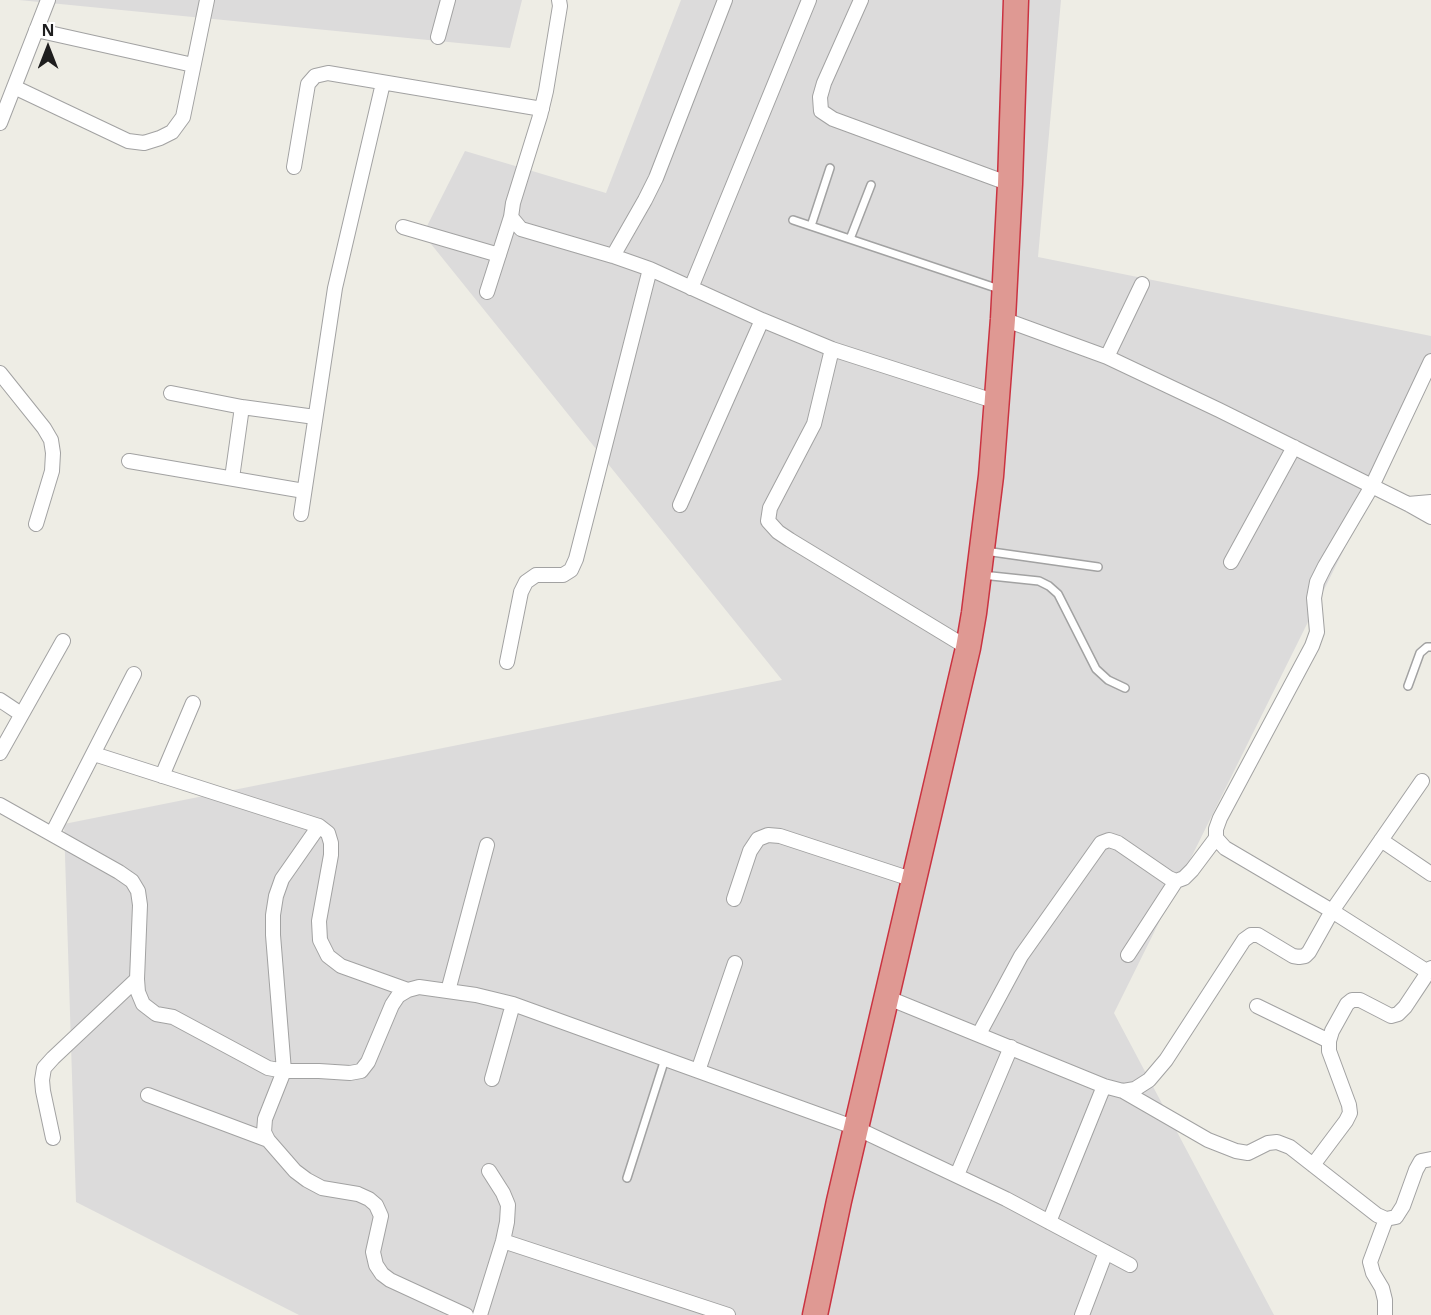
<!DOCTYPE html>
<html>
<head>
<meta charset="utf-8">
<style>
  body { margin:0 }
  #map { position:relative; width:1431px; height:1315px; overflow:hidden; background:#eeede5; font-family:"Noto Sans",sans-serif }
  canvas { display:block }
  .north { position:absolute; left:18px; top:18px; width:60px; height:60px; -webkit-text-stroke:4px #fff; paint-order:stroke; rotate:0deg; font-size:16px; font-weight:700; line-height:24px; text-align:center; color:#1e1e1e }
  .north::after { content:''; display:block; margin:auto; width:21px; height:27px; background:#1e1e1e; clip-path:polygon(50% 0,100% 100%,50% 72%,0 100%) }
</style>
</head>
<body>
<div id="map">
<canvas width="1431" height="1315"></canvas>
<div class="north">N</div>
</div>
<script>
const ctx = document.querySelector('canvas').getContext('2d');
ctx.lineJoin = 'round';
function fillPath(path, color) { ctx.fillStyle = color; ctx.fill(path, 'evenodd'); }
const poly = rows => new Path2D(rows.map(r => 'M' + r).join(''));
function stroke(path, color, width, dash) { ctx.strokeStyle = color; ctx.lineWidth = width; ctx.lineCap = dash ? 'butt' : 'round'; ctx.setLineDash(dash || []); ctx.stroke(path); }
const residential = poly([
  [19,0,522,0,510,48],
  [681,0,1061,0,1038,257,1431,336,1431,374,1114,1013,1274,1315,299,1315,76,1202,64,824,782,680,423,234,465,151,606,193]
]);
const lane = poly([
  [793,220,999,289],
  [811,226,830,168],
  [850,239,871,185],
  [985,551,1098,567],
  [982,575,1039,581,1049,586,1058,594,1096,669,1108,680,1125,688],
  [1408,686,1420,653,1427,647,1431,647],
  [627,1178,665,1059]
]);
const street = poly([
  [559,0,560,6,546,91,540,116,513,203,511,217,521,229,613,256,650,269,762,320,832,349,997,402],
  [861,0,824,83,820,97,821,111,833,119,1010,184],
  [36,30,193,65],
  [438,37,448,0],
  [14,87,128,141,144,143,160,138,172,132,183,117,207,0],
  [0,123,48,0],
  [294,167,308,84,315,76,328,73,542,109],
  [403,227,499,255],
  [613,256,645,200,656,178,725,0],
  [691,288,809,0],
  [487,292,511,217],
  [1003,319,1107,357,1219,410,1408,504,1431,517],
  [832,349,814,424,770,508,768,521,778,532,790,540,968,648],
  [1107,357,1142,284],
  [0,373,44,428,51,440,53,453,52,471,36,524],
  [171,393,242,407,315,417],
  [129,461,304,491],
  [232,478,242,407],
  [1408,504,1431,502],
  [680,505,762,320],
  [301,514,335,288,383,83],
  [1231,562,1294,447],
  [507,662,521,592,526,582,536,575,563,575,571,570,576,559,650,269],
  [0,700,21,714],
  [0,753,63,641],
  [94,754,319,826,328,833,331,843,331,855,319,921,320,940,328,956,341,966,408,990],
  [162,776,193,703],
  [0,805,119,872,132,881,138,891,140,905,137,979,138,992,143,1004,156,1014,173,1017,268,1068,284,1071,319,1071,350,1073,361,1071,368,1062,392,1005,398,996,408,990,419,987,476,995,513,1004,856,1128,1006,1199,1130,1265],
  [319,826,282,879,276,896,273,915,273,935,284,1071,265,1119,264,1132,268,1140,295,1171,307,1180,322,1188,358,1194,369,1199,376,1205,381,1216,373,1252,376,1265,382,1274,390,1280,466,1315],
  [52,834,134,674],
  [1381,840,1431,874],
  [734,899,750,851,758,839,768,835,780,836,914,880],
  [1128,955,1176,881],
  [1428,972,1332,911,1225,848,1216,838,1216,829,1220,818,1312,646,1317,632,1314,598,1317,582,1325,566,1372,486,1431,361],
  [448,991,487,845],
  [886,997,1104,1086,1123,1091,1135,1089,1149,1080,1166,1060,1244,940,1251,935,1258,935,1293,956,1299,957,1305,956,1309,952,1332,911,1422,781],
  [1257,1006,1329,1041],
  [979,1034,1021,956,1101,843,1109,840,1118,843,1169,878,1176,881,1184,878,1192,870,1216,838],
  [698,1071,735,963],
  [492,1079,513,1004],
  [1123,1091,1208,1140,1236,1151,1248,1153,1268,1143,1277,1142,1290,1147,1377,1215,1386,1219,1396,1217,1403,1206,1416,1170,1421,1161,1431,1159],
  [148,1095,268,1140],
  [53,1138,43,1091,42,1080,44,1068,53,1058,137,979],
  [1313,1165,1346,1121,1350,1113,1349,1105,1329,1051,1329,1041,1332,1031,1347,1004,1352,1000,1360,1000,1391,1016,1398,1014,1405,1007,1431,968],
  [957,1175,1011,1047],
  [1049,1222,1104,1086],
  [503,1241,728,1315],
  [480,1315,503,1241,507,1222,508,1205,503,1193,489,1171],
  [1082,1315,1106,1252],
  [1385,1315,1385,1300,1382,1288,1373,1273,1370,1262,1386,1219]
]);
const highway = poly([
  [815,1315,839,1201,968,648,974,613,991,476,1003,319,1010,184,1016,0]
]);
fillPath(residential, '#dcdbdb');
stroke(lane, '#a2a2a2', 10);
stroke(street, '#a2a2a2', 16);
stroke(highway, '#ca3341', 27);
stroke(lane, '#fff', 7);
stroke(street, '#fff', 14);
stroke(highway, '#df9993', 24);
</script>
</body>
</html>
